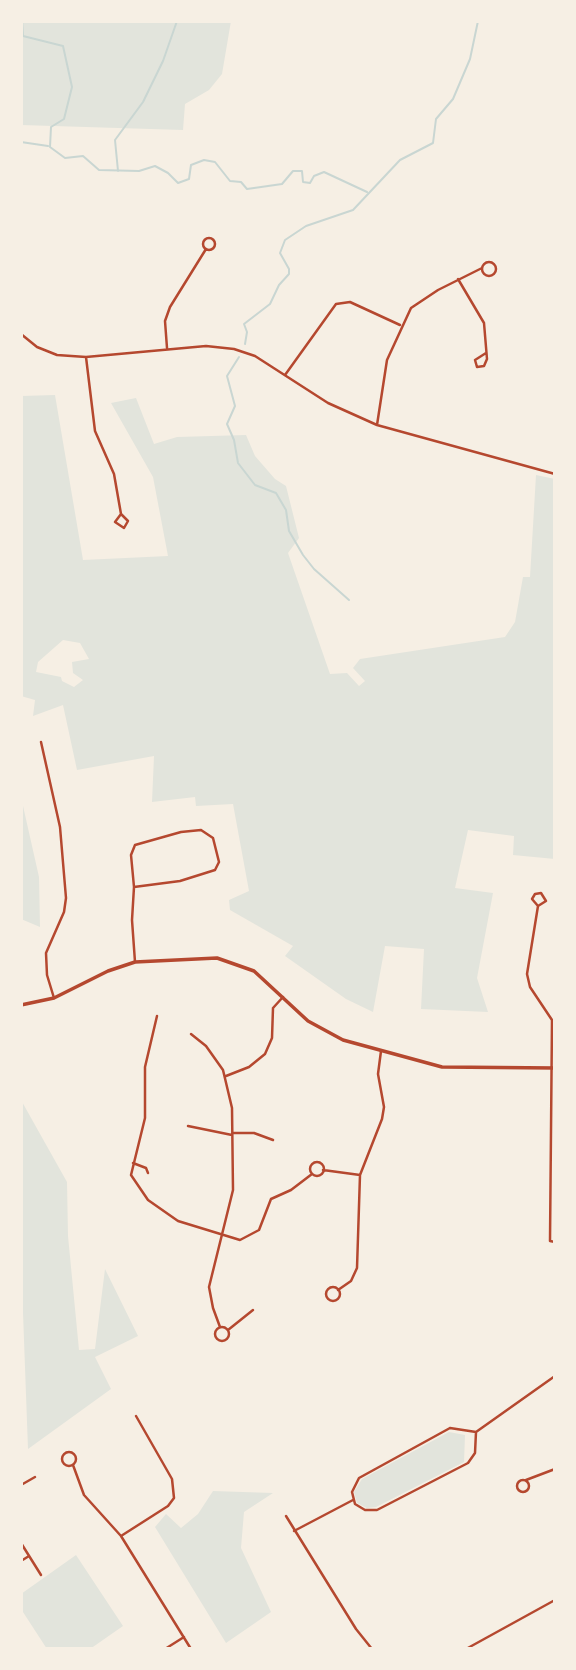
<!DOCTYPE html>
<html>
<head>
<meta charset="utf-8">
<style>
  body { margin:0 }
  #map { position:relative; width:576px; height:1670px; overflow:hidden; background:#f6efe4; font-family:Jost,sans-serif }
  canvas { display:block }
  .frame { position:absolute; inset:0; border:23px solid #f6efe4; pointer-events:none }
</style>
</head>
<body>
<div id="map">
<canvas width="576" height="1670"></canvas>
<div class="frame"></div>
</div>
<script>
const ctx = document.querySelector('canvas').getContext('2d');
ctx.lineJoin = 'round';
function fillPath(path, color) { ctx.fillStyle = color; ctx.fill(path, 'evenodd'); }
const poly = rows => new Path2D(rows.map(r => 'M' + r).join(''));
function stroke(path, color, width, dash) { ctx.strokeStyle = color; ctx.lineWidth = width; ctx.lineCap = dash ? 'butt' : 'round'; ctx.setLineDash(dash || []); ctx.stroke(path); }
const green = poly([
  [21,21,231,21,222,74,209,90,185,104,183,130,21,125],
  [55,395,83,560,168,556,153,477,111,403,136,398,154,444,177,437,246,435,255,456,275,479,286,486,299,538,288,553,330,674,347,673,359,686,365,681,353,668,360,659,505,637,515,622,523,577,530,577,536,475,555,479,555,859,513,855,514,836,468,830,455,888,493,893,477,978,488,1012,421,1009,424,949,385,946,373,1012,346,999,285,956,293,946,230,910,229,900,249,891,233,804,196,806,195,797,152,802,154,756,77,770,63,705,33,716,35,700,21,696,21,396],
  [63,640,80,643,89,659,72,662,73,673,83,680,74,687,62,681,61,677,36,672,38,662],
  [21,797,39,877,40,927,21,919],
  [21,1100,67,1182,68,1236,79,1350,95,1349,105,1269,138,1336,95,1357,111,1389,28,1449,21,1258],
  [449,1432,465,1435,464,1462,376,1507,367,1508,357,1503,354,1492,362,1479],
  [213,1491,273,1493,244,1512,241,1548,271,1612,226,1643,155,1527,166,1514,181,1528,198,1514],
  [76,1555,123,1626,90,1649,47,1649,21,1609,21,1594]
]);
const stream = poly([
  [22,21,23,36,63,46,72,87,64,119,51,127,50,147,65,158,83,156,99,170,139,171,155,166,168,173,178,183,189,179,191,165,204,160,215,162,230,181,241,182,247,189,282,184,293,171,302,171,303,182,310,183,314,176,324,172,367,192],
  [21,142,48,146],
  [118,171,115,140,143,102,163,61,177,21],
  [245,344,247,332,244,324,270,304,279,285,289,274,289,269,280,253,285,240,306,226,353,210,400,160,433,143,436,119,453,99,470,59,478,21],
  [239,357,227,376,235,406,227,424,234,440,238,463,255,485,276,493,286,510,289,531,303,555,314,569,349,600]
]);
const minor = poly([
  '203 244a6 6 0 1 1 12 0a6 6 0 1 1-12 0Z',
  '482 269a7 7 0 1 1 14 0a7 7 0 1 1-14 0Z',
  [458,279,484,323,487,359,484,366,477,367,475,360,486,353],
  [21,334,37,347,57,355,86,357,206,346,234,349,255,356,328,403,377,425,555,474],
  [167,348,165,321,170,307,206,249],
  [86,357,95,431,114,474,121,514,128,521,124,528,115,522,121,514],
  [285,375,336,304,350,302,400,325],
  [377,425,387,360,411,308,438,290,482,268],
  [41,742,60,827,66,898,64,912,46,953,47,975,54,998],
  [201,830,213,838,219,862,215,870,180,881,134,887,131,855,135,845,181,832,201,830],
  [134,887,132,920,135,962],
  [538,906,546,901,541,893,535,894,532,899,538,906,527,974,530,987,552,1020,550,1241,555,1242],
  [157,1016,145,1067,145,1118,131,1175,148,1200,178,1221,240,1240,259,1230,271,1199,291,1190,312,1174],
  [191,1034,206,1046,223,1070,232,1108,233,1190,209,1287,213,1308,220,1327],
  [226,1076,249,1067,265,1054,272,1038,273,1008,283,997],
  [188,1126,232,1135],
  [233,1133,254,1133,273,1140],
  '310 1169a7 7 0 1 1 14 0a7 7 0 1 1-14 0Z',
  [133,1163,146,1168,148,1173],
  [323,1170,360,1175],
  '326 1294a7 7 0 1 1 14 0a7 7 0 1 1-14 0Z',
  [338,1290,351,1281,357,1268,360,1175,382,1119,384,1107,378,1074,381,1051],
  '215 1334a7 7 0 1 1 14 0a7 7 0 1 1-14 0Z',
  [228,1330,253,1310],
  [450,1428,476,1432,475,1453,468,1463,377,1510,365,1510,355,1504,352,1492,359,1478,450,1428],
  [476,1432,555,1376],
  '62 1459a7 7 0 1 1 14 0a7 7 0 1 1-14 0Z',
  [73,1465,84,1495,121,1536,191,1649],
  '517 1486a6 6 0 1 1 12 0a6 6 0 1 1-12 0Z',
  [526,1480,555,1469],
  [21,1485,35,1477],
  [286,1516,356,1629,372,1649],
  [294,1531,353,1500],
  [121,1536,168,1506,174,1498,172,1479,136,1416],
  [21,1543,41,1575],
  [21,1561,29,1556],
  [165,1649,184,1637],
  [466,1649,555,1600]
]);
const secondary = poly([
  [21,1005,54,998,108,971,135,962,217,958,254,971,308,1021,343,1040,442,1067,555,1068]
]);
fillPath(green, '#e2e4dc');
stroke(stream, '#c9d6d2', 2);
stroke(minor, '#b5482f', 2.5);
stroke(secondary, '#b5482f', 3.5);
</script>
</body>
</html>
